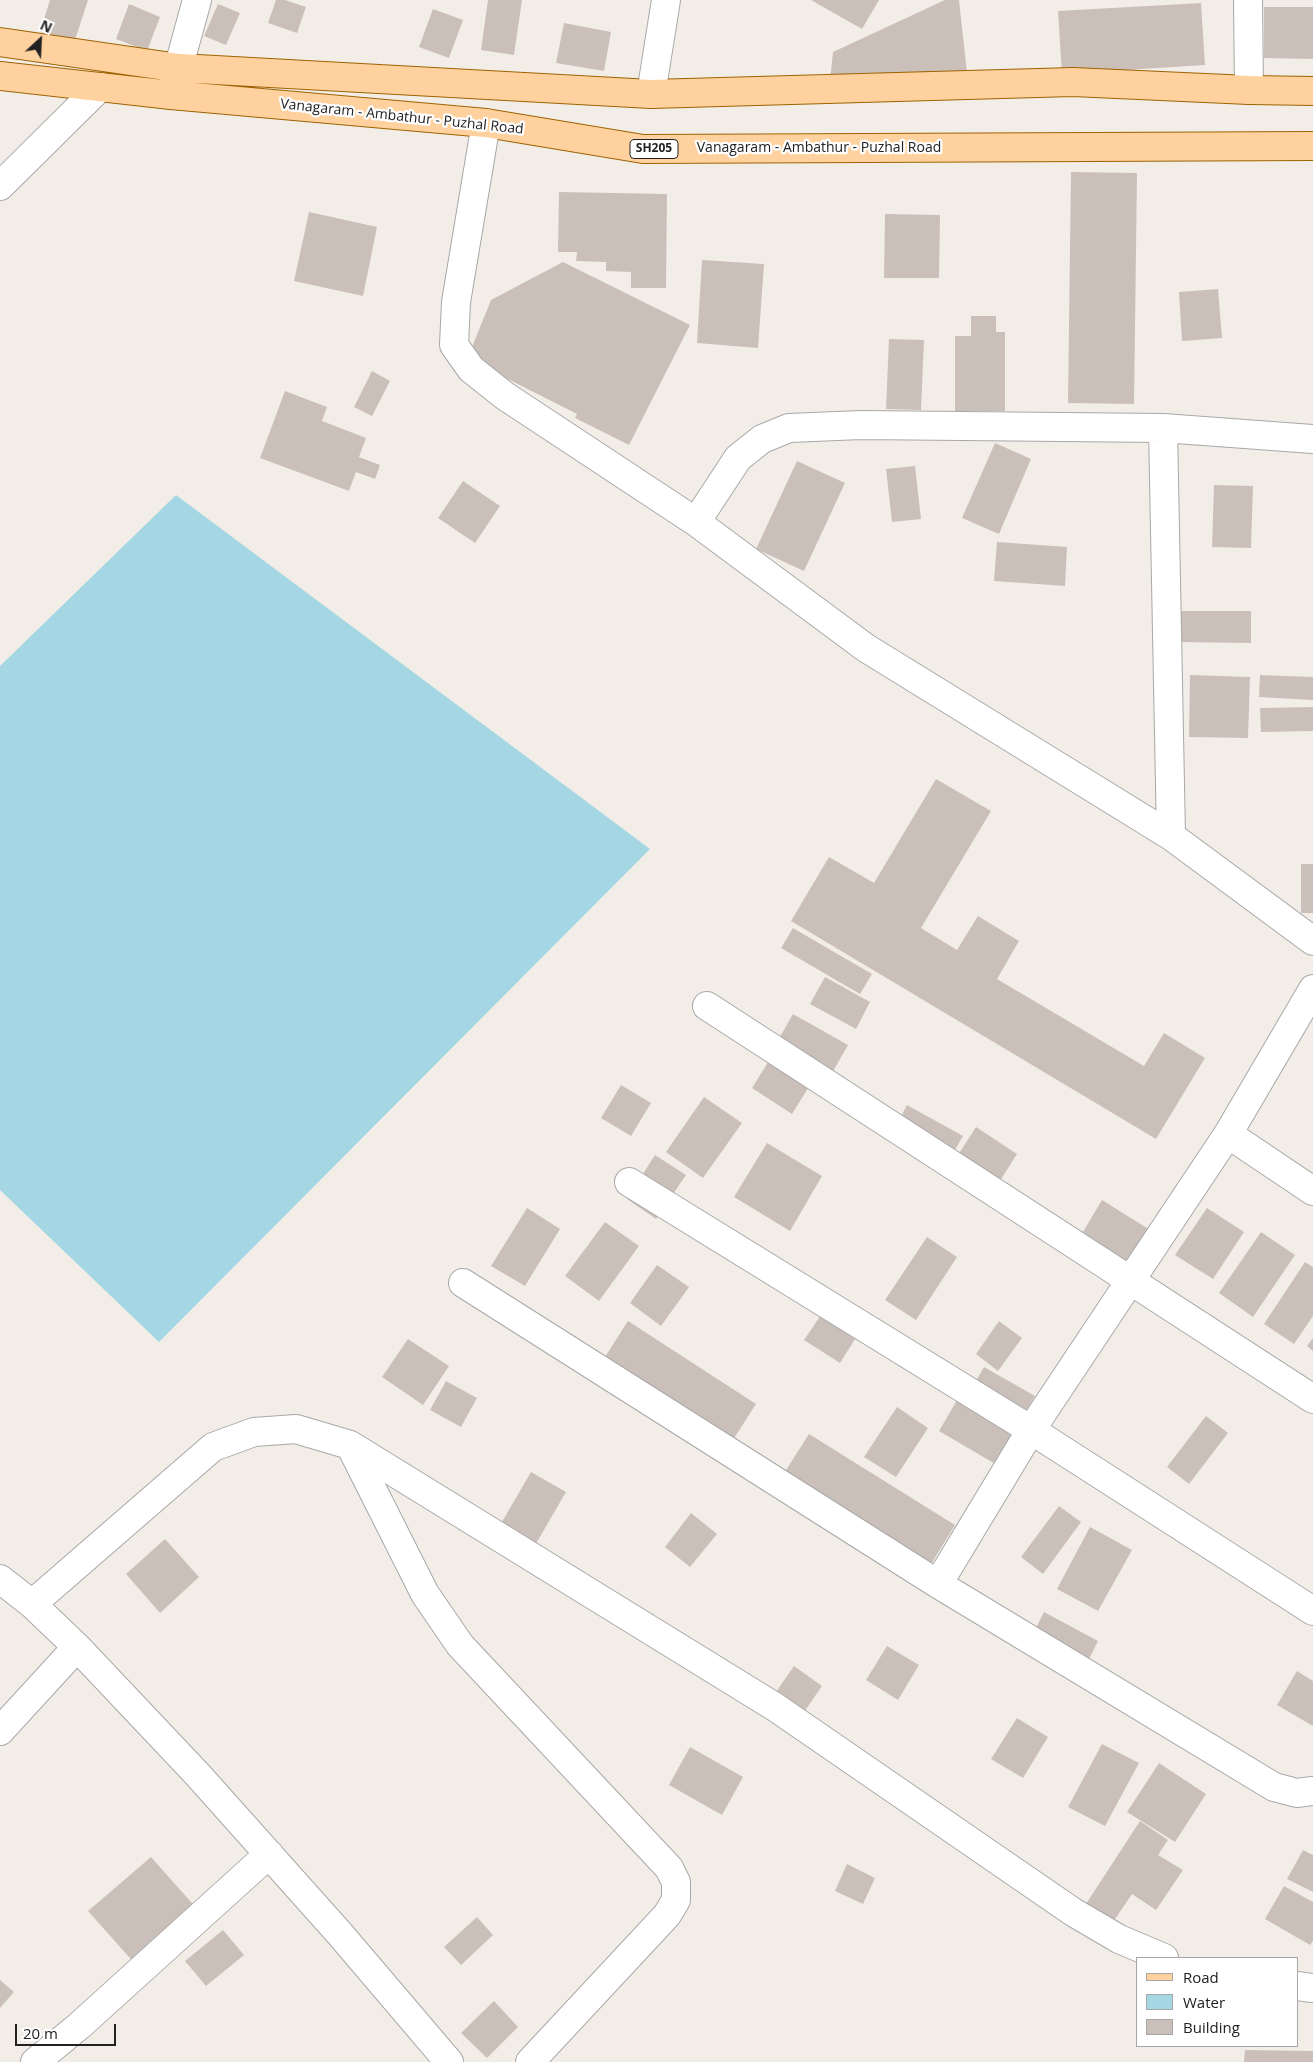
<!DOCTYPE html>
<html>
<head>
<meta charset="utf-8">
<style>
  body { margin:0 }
  #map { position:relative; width:1313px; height:2062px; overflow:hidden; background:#f2eee7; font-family:"Open Sans",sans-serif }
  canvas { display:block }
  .legend { position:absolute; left:1136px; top:1957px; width:162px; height:90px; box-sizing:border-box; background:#fff; border:1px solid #a6a6a6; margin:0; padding:6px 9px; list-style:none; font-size:15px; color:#212121 }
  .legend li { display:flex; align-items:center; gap:10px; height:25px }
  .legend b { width:25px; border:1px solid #a6a6a6 }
  .north { position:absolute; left:15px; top:15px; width:50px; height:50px; -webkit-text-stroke:4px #fff; paint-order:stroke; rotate:25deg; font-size:14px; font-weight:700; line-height:20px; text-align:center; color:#212121 }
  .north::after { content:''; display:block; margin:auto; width:18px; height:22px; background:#212121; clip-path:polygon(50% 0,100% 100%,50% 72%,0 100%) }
  .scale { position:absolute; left:15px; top:2024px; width:101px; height:22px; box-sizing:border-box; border:2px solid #212121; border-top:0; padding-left:6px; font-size:15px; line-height:18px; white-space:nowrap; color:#212121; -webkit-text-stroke:4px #fff; paint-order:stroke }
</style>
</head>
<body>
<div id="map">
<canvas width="1313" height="2062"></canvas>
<ul class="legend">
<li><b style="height:6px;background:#ffd19f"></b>Road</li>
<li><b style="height:14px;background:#a4d7e3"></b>Water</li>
<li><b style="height:14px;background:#cbc0b9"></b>Building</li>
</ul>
<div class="north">N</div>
<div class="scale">20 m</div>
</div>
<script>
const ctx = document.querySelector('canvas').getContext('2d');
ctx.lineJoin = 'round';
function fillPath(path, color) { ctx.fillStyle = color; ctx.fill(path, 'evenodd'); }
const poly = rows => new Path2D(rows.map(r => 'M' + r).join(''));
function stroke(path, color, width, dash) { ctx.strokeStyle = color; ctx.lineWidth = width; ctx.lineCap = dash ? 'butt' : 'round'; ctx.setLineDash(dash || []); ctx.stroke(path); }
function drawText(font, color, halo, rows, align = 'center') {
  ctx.font = font + ' "Open Sans",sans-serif'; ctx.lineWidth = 4.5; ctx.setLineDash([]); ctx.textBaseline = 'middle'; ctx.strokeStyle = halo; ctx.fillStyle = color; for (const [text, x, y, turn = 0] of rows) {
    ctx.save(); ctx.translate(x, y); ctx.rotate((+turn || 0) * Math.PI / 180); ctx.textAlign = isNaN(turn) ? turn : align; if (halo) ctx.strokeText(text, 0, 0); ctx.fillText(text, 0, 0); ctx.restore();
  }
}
const water = poly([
  [176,495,650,849,159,1342,0,1190,0,666]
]);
const building = poly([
  [50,0,88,0,74,43,40,32],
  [276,0,285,0,306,7,297,33,268,23],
  [488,0,522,0,514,55,481,50],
  [811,0,879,0,862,29],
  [945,0,959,0,967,73,830,81,833,52],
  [1201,3,1205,65,1062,74,1058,11],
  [129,4,160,17,147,51,116,39],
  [218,4,240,13,226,45,204,36],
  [1264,7,1313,7,1313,59,1264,58],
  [433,9,463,20,449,58,419,47],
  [564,23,611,32,604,71,556,63],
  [1071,172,1137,173,1134,404,1068,403],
  [559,192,667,194,666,288,631,288,631,272,606,271,606,262,576,261,577,252,558,252],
  [309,212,377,227,363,296,294,281],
  [885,214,940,215,939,278,884,278],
  [702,260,764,264,758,348,697,343],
  [563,262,690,325,629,445,575,418,577,414,494,372,495,370,468,357,491,300],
  [1218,289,1222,338,1182,341,1179,292],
  [971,316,996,316,996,332,1005,332,1005,411,955,411,955,336,971,336],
  [889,339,924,340,921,410,886,409],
  [372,371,390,381,372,416,354,407],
  [285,391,327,407,322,421,366,438,359,457,380,465,375,479,356,472,349,491,260,458],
  [995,443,1031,459,999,534,962,518],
  [797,461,845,483,804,571,756,549],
  [915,466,921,519,892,522,886,469],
  [463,481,500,506,475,543,438,518],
  [1214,485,1253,486,1251,548,1212,547],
  [997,542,1067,547,1065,586,994,581],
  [1177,611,1251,611,1251,643,1177,642],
  [1190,675,1250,677,1248,738,1189,737],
  [1260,675,1313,677,1313,700,1259,697],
  [1313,707,1313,731,1261,732,1260,708],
  [936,779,991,811,921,928,957,950,978,916,1019,941,997,979,1144,1066,1164,1033,1205,1058,1156,1139,791,921,829,857,874,883],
  [1301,864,1313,864,1313,913,1301,913],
  [793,928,872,974,860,994,781,948],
  [825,977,870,1002,856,1029,810,1004],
  [793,1014,848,1045,828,1080,773,1049],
  [770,1059,810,1085,792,1114,752,1088],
  [621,1085,651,1103,631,1136,601,1118],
  [704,1097,742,1123,703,1178,666,1152],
  [907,1105,963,1136,952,1155,896,1126],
  [976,1127,1017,1154,998,1184,956,1158],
  [767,1143,822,1176,790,1231,734,1197],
  [655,1155,686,1175,656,1219,627,1199],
  [1102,1200,1155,1233,1133,1270,1080,1237],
  [527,1208,560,1229,525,1286,491,1266],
  [1207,1208,1244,1232,1213,1279,1175,1255],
  [605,1222,639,1246,599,1301,565,1276],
  [1261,1232,1295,1255,1253,1317,1219,1293],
  [927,1237,957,1257,916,1320,885,1300],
  [1305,1262,1313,1267,1313,1316,1294,1344,1264,1324],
  [657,1265,689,1287,661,1326,630,1303],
  [827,1306,862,1328,840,1363,804,1340],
  [628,1321,756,1404,731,1443,603,1360],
  [999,1321,1022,1338,998,1371,976,1354],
  [1313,1338,1313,1351,1307,1346],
  [408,1339,449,1366,423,1405,382,1377],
  [984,1367,1035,1396,1018,1424,968,1395],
  [446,1381,477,1398,461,1427,430,1410],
  [960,1395,1019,1428,997,1465,939,1431],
  [897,1407,928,1428,896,1477,864,1457],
  [1206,1416,1228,1433,1189,1484,1167,1467],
  [809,1434,955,1525,928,1569,781,1478],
  [531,1472,566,1492,534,1547,499,1527],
  [1059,1506,1081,1522,1043,1574,1021,1557],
  [691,1513,717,1534,690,1567,665,1547],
  [1090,1527,1132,1550,1098,1611,1057,1589],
  [165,1539,199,1577,160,1613,126,1574],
  [1044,1612,1098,1641,1085,1667,1031,1638],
  [887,1646,919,1665,898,1700,866,1680],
  [794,1666,822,1686,802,1715,774,1695],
  [1297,1671,1313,1681,1313,1726,1277,1705],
  [1017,1718,1048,1737,1023,1778,991,1759],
  [1102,1744,1139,1763,1105,1826,1068,1807],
  [690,1747,743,1777,722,1815,669,1785],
  [1159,1763,1206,1794,1175,1842,1127,1812],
  [1140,1821,1168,1840,1158,1855,1183,1870,1156,1910,1132,1894,1111,1925,1084,1907],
  [1303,1850,1313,1855,1313,1892,1287,1879],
  [151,1857,199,1911,137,1966,88,1911],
  [847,1864,875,1878,863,1904,835,1891],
  [1284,1886,1313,1902,1313,1941,1310,1945,1265,1919],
  [477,1917,493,1935,461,1965,444,1947],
  [223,1930,244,1955,206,1986,185,1961],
  [0,1980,14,1992,0,2008],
  [494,2001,518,2027,487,2058,461,2033],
  [1245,2050,1313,2051,1313,2062,1244,2062]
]);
const minor = poly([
  [1248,0,1249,90],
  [172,91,197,0],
  [651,94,666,0],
  [486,123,456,302,454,345,471,369,505,396,696,522,866,648,1171,836,1313,941],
  [0,186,100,87],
  [1163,428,1313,439],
  [696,522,738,458,762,439,789,428,861,425,1163,428,1171,836],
  [707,1006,1313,1399],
  [1228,1134,1313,1191],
  [629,1182,1031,1430,1313,1611],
  [463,1283,938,1584,1274,1787,1297,1793,1313,1791],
  [350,1445,425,1594,460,1645,669,1868,676,1882,676,1900,667,1915,530,2062],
  [0,1579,32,1604,77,1647,198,1775,340,1934,449,2062],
  [938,1584,1031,1430,1228,1134,1313,989],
  [32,1604,213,1447,254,1432,296,1429,350,1445,775,1707,1073,1912,1119,1939,1164,1958],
  [0,1731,77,1647],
  [1297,1986,1313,1988],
  [35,2062,79,2026,269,1854]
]);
const major = poly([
  [0,42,179,68,651,94,1073,82,1249,90,1313,91],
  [0,76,171,95,486,123,643,149,1313,146]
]);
const shields = [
  [654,149,48]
];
const shieldNames = [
  ["SH205",654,149]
];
const streetNames = [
  ["Vanagaram - Ambathur - Puzhal Road",402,117,6],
  ["Vanagaram - Ambathur - Puzhal Road",819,148]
];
fillPath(water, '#a4d7e3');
fillPath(building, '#cbc0b9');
stroke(minor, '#a8a8a8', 30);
stroke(major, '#9e6300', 30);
stroke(minor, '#fff', 28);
stroke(major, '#ffd19f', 28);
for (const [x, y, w] of shields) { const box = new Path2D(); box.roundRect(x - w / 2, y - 9.5, w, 19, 4); ctx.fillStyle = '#fff'; ctx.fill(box); stroke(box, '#212121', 1); }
drawText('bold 12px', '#212121', null, shieldNames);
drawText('14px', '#212121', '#fff', streetNames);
</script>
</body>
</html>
